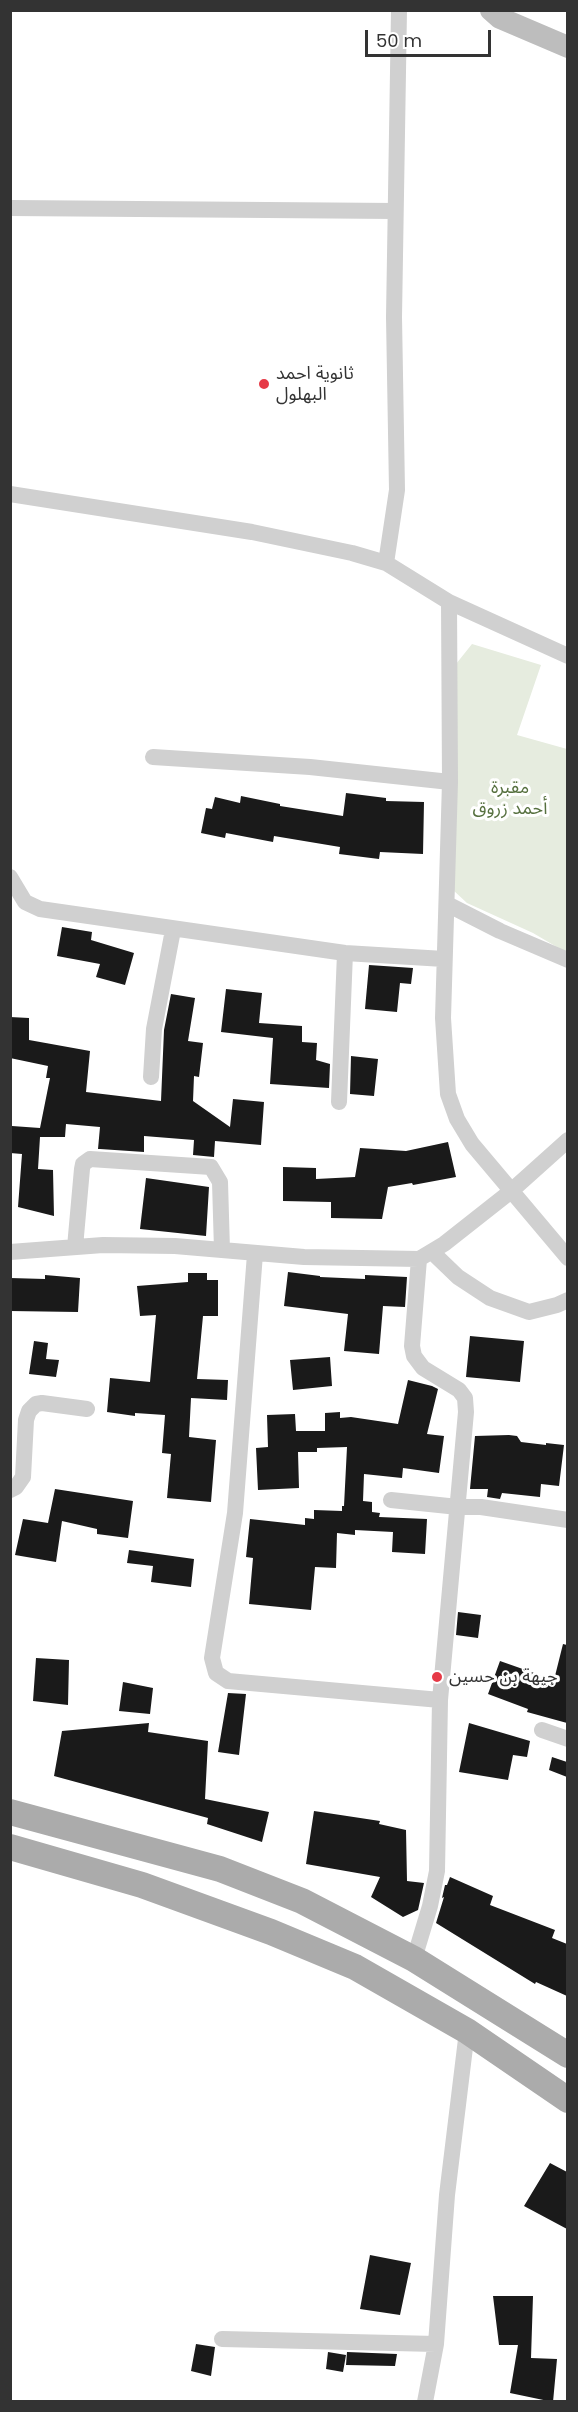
<!DOCTYPE html>
<html>
<head>
<meta charset="utf-8">
<style>
  body { margin:0 }
  #map { position:relative; width:578px; height:2412px; overflow:hidden; background:#fff; font-family:Poppins,sans-serif }
  canvas { display:block }
  .frame { position:absolute; inset:0; border:12px solid #333; pointer-events:none }
  .scale { position:absolute; left:365px; top:30px; width:126px; height:27px; box-sizing:border-box; border:3px solid #333; border-top:0; padding-left:8px; font-size:18px; line-height:21px; white-space:nowrap; color:#333; -webkit-text-stroke:4px #fff; paint-order:stroke }
</style>
</head>
<body>
<div id="map">
<canvas width="578" height="2412"></canvas>
<div class="frame"></div>
<div class="scale">50 m</div>
</div>
<script>
const ctx = document.querySelector('canvas').getContext('2d');
ctx.lineJoin = 'round';
function fillPath(path, color) { ctx.fillStyle = color; ctx.fill(path, 'evenodd'); }
const poly = rows => new Path2D(rows.map(r => 'M' + r).join(''));
function stroke(path, color, width, dash) { ctx.strokeStyle = color; ctx.lineWidth = width; ctx.lineCap = dash ? 'butt' : 'round'; ctx.setLineDash(dash || []); ctx.stroke(path); }
function drawText(font, color, halo, rows, align = 'center') {
  ctx.font = font + ' Poppins,"Noto Sans Arabic",sans-serif'; ctx.lineWidth = 6; ctx.setLineDash([]); ctx.textBaseline = 'middle'; ctx.strokeStyle = halo; ctx.fillStyle = color; for (const [text, x, y, turn = 0] of rows) {
    ctx.save(); ctx.translate(x, y); ctx.rotate((+turn || 0) * Math.PI / 180); ctx.textAlign = isNaN(turn) ? turn : align; if (halo) ctx.strokeText(text, 0, 0); ctx.fillText(text, 0, 0); ctx.restore();
  }
}
const green = poly([
  [472,644,541,665,517,735,567,749,567,953,533,933,467,903,453,890,456,664]
]);
const building = poly([
  [346,793,386,798,386,801,424,802,423,854,380,852,379,859,339,854,340,847,274,836,273,842,226,833,225,838,201,833,206,808,212,809,215,797,240,803,241,796,280,804,280,806,343,816],
  [62,927,92,932,91,940,134,953,125,985,96,977,100,964,57,956],
  [369,965,413,968,411,984,400,983,397,1012,365,1009],
  [226,989,262,993,259,1023,302,1026,302,1042,317,1043,316,1060,330,1064,329,1088,270,1084,273,1038,221,1032],
  [171,994,195,998,188,1041,203,1043,199,1077,194,1076,193,1101,230,1127,233,1099,264,1102,261,1145,215,1141,214,1157,193,1155,194,1140,144,1136,144,1152,100,1149,98,1149,100,1127,66,1124,65,1137,40,1137,38,1169,53,1170,54,1216,18,1207,22,1154,10,1153,12,1126,40,1128,50,1078,46,1078,48,1066,10,1058,10,1017,29,1018,29,1040,90,1051,86,1092,161,1101,164,1030],
  [351,1056,378,1059,374,1096,350,1094],
  [448,1142,456,1177,413,1185,412,1183,388,1187,382,1219,331,1218,331,1202,283,1201,283,1167,316,1168,316,1179,355,1177,360,1148,406,1151],
  [146,1178,209,1187,206,1236,140,1229],
  [288,1272,320,1276,320,1277,365,1279,365,1275,407,1277,405,1307,383,1306,379,1354,344,1351,348,1314,284,1306],
  [188,1273,207,1273,207,1280,218,1280,218,1316,203,1316,197,1379,228,1380,227,1400,191,1398,189,1437,216,1440,211,1502,167,1498,171,1454,162,1453,165,1415,135,1413,135,1416,107,1412,110,1378,150,1382,156,1315,140,1316,137,1286,188,1282],
  [45,1275,80,1278,78,1312,10,1311,10,1278,45,1279],
  [470,1336,524,1341,520,1382,466,1377],
  [34,1341,48,1343,46,1359,59,1360,56,1377,29,1374],
  [330,1357,332,1386,293,1390,290,1360],
  [408,1380,432,1386,438,1389,427,1434,444,1436,439,1473,403,1468,402,1478,364,1474,363,1501,372,1502,372,1512,380,1513,379,1517,427,1519,425,1554,392,1552,393,1532,355,1530,355,1535,337,1533,336,1568,315,1567,311,1610,249,1604,253,1558,246,1557,250,1519,305,1525,305,1518,314,1519,314,1510,342,1511,342,1506,344,1506,347,1447,317,1448,317,1452,298,1452,299,1488,258,1490,256,1448,268,1447,267,1415,295,1414,296,1431,325,1431,325,1413,340,1412,340,1418,351,1417,398,1424],
  [509,1435,517,1436,521,1442,546,1445,546,1443,564,1445,559,1486,541,1484,540,1497,502,1493,500,1499,487,1497,488,1489,470,1489,475,1436],
  [55,1489,133,1501,128,1538,97,1534,97,1529,62,1521,56,1562,15,1555,23,1519,48,1523],
  [129,1550,194,1559,191,1587,151,1582,153,1566,127,1563],
  [458,1612,481,1615,478,1638,456,1635],
  [563,1644,567,1645,567,1723,527,1712,528,1709,488,1694,500,1661,554,1680],
  [36,1658,69,1660,68,1705,33,1701],
  [123,1682,153,1688,150,1714,119,1711],
  [228,1693,246,1694,239,1755,218,1752],
  [149,1723,148,1732,208,1741,205,1799,269,1812,262,1842,207,1824,208,1818,54,1776,62,1731],
  [469,1723,530,1741,527,1757,513,1755,508,1780,459,1772],
  [552,1757,567,1762,567,1777,549,1770],
  [314,1811,380,1821,379,1824,406,1830,407,1881,424,1883,418,1910,403,1917,371,1897,380,1877,306,1864],
  [450,1877,493,1896,490,1905,555,1930,552,1938,567,1944,567,1996,536,1982,535,1984,436,1923,444,1897,442,1898,445,1885,447,1885],
  [550,2163,567,2172,567,2229,524,2206],
  [370,2255,411,2263,400,2315,360,2309],
  [493,2296,533,2296,531,2358,557,2359,553,2402,510,2393,518,2345,499,2345],
  [196,2344,215,2347,211,2376,191,2371],
  [328,2352,346,2355,343,2372,326,2369],
  [347,2352,397,2354,395,2366,346,2365]
]);
const street = poly([
  [10,208,395,211],
  [10,494,252,532,352,553,386,563,449,602,568,656],
  [386,563,397,490,394,317,399,10],
  [449,602,450,782,443,1018,448,1094,457,1119,472,1144,568,1258],
  [153,757,310,767,450,782],
  [10,877,25,902,40,909,345,953,444,959],
  [447,904,500,931,568,960],
  [151,1077,154,1029,173,930],
  [339,1102,345,953],
  [75,1247,82,1169,83,1164,90,1159,211,1167,220,1182,222,1250],
  [10,1252,103,1245,175,1246,304,1257,419,1259,444,1244,510,1192,568,1140],
  [432,1252,458,1277,490,1298,529,1312,557,1305,568,1300],
  [255,1254,235,1513,212,1658,216,1673,228,1681,440,1700],
  [10,1490,16,1487,23,1477,26,1420,29,1411,36,1404,42,1403,87,1409],
  [391,1500,458,1507,481,1507,568,1520],
  [542,1730,568,1739],
  [414,1959,430,1906,437,1871,440,1700,466,1412,465,1398,459,1390,423,1368,414,1356,412,1346,419,1259],
  [222,2339,436,2344],
  [425,2402,436,2344,447,2195,467,2031]
]);
const secondary = poly([
  [491,10,500,18,568,47]
]);
const primary = poly([
  [10,1812,220,1869,302,1901,414,1959,568,2055],
  [10,1847,142,1885,271,1932,355,1967,467,2031,568,2100]
]);
const markers = [
  [264,384,6,"#e63946"],
  [437,1677,6,"#e63946"]
];
const poiNames = [
  ["ثانوية احمد",276,374],
  ["البهلول",276,395],
  ["جيهة بن حسين",449,1677]
];
const parkNames = [
  ["مقبرة",510,788],
  ["أحمد زروق",510,809]
];
fillPath(green, '#e6ecdf');
fillPath(building, '#1a1a1a');
stroke(street, '#d0d0d0', 16);
stroke(secondary, '#bdbdbd', 22);
stroke(primary, '#ababab', 26);
for (const [x, y, r, color] of markers) { const dot = new Path2D(); dot.arc(x, y, r, 0, 2 * Math.PI); ctx.fillStyle = color; ctx.fill(dot); stroke(dot, '#fff', 2); }
drawText('18px', '#333', '#fff', poiNames, 'left');
drawText('18px', '#56703f', '#fff', parkNames);
</script>
</body>
</html>
